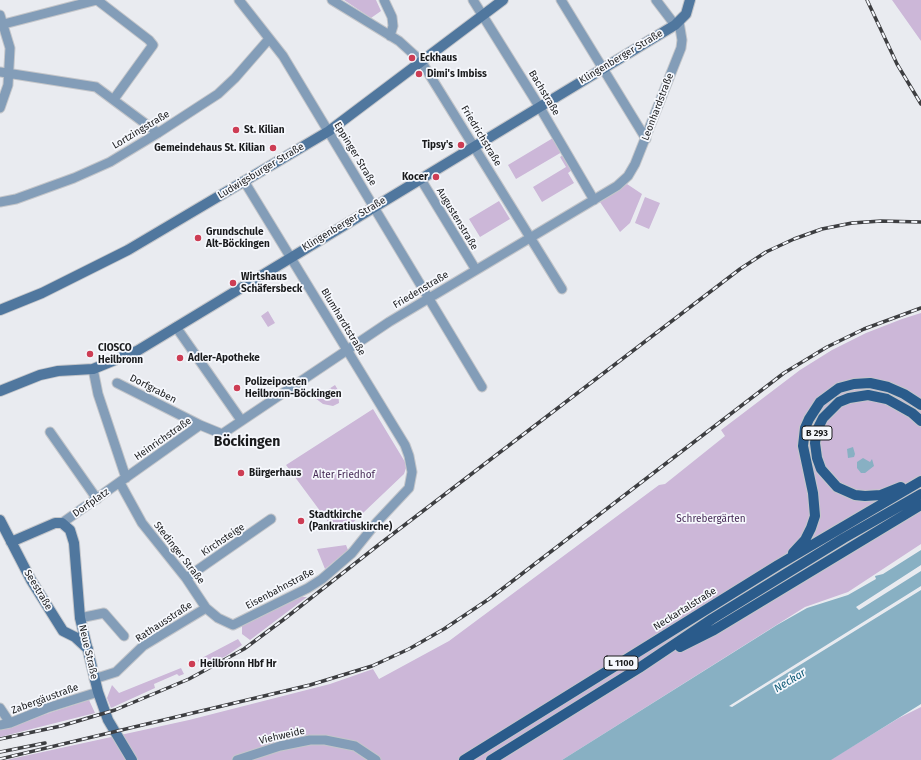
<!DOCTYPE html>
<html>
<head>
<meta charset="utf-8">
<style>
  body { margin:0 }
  canvas { display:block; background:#e9ebf0 }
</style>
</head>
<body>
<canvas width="921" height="760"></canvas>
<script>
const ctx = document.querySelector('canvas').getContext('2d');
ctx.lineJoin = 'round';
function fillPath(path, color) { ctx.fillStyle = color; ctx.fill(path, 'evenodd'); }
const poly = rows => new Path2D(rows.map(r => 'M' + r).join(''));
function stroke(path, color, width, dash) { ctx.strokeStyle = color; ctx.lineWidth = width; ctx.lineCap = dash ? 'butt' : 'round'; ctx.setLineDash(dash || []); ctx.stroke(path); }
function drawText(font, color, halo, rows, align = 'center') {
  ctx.font = font + ' "Fira Sans",sans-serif'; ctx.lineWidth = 3.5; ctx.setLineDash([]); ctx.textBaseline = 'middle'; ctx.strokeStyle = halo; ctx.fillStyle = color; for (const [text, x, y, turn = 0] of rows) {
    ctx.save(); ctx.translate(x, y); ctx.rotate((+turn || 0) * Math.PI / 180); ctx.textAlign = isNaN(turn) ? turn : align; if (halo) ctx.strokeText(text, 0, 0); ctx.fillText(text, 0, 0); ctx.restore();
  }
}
const green = poly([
  [344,0,376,0,381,11,371,18],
  [892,0,921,0,921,41],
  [553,138,562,152,516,179,508,165],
  [563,155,572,170,568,173,574,183,542,202,533,187,566,167,560,157],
  [627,184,642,194,630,223,620,232,600,202],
  [645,197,660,203,649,229,635,223],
  [499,201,510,219,480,237,469,219],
  [268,311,275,323,268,327,261,316],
  [921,313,921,544,848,592,805,607,562,760,6,760,189,720,330,684,373,669,379,679,449,641,659,485,665,484,725,436,721,430,800,370,832,350,866,333,902,319],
  [335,385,338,390,339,403,333,406,323,404,315,398],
  [373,409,405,462,406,468,404,474,343,532,332,527,286,465],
  [346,545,348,550,325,569,317,549],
  [300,597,307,597,250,640,242,634,242,626],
  [238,639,242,645,226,656,201,668,198,660],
  [181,668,184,674,179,676,177,674,154,684,155,688,111,708,107,698,112,685,119,693],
  [89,700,95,713,0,737,0,729],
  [921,707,921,760,830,760,899,718]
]);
const water = poly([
  [853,447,855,454,854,457,848,458,847,449],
  [863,458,870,462,872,459,874,466,865,473,861,473,857,468,857,462],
  [921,550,921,565,856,607,859,610,921,571,921,586,729,706,732,707,921,590,921,704,831,760,562,760,777,625,807,608,848,595,876,579,875,576,883,574]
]);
const street = poly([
  [239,0,283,56,482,387],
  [332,0,399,41,421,61,562,289],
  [384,0,392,17,393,26,390,36],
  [473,0,539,106,594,200],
  [561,0,646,139],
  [656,0,675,25],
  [0,15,10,48,8,85,0,108],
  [4,24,97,0,149,40,153,45,114,99],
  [0,72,96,87,158,133],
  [420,178,476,270],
  [0,202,16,199,74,178,110,162,158,133,218,94,235,78,269,39],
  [176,327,241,420],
  [93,369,98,394,126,478],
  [117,383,200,425],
  [50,432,97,499],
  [120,483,142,523,186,578,206,608,218,618,233,625,308,588,322,579,352,553,377,522,409,488,412,472,409,456,405,445,244,181],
  [62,523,200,425,222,434,389,322,617,186,628,176,635,164,681,48,682,40,679,22],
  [186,578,271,519],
  [80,618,104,613,124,636],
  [94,679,116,672,143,646,206,608],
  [0,708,10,723],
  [0,725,10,723,47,708,98,692],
  [237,760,280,746,310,740,325,740,355,746,376,760]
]);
const secondary = poly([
  [0,310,42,293,128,250,329,131,503,0],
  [0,391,40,375,58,371,93,369,137,351,675,25,686,14,690,0],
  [0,520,31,580,63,631,75,637,88,649],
  [11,542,55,523,62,523,70,530,74,543,80,618,98,692,108,720,132,760]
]);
const primary = poly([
  [901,487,881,495,865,496,855,495,837,487,821,469,817,458,815,443,817,430,823,418,839,402,849,398,868,395,887,399,912,413,921,421],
  [793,553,805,540,811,528,815,516,813,493,803,446,805,428,809,419,820,402,839,388,854,384,870,383,888,387,904,394,921,405],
  [680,647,714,630,921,505],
  [464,760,778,565,921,481],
  [491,760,639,668,712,619,844,538,921,494]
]);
const rail = poly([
  [867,0,897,64,921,104],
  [0,739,61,726,115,710,189,679,244,649,283,620,381,543,740,269,766,252,794,239,822,229,852,223,881,221,921,222],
  [0,752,45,743],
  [0,759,310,685,372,666,409,649,444,629,489,599,784,373,827,347,864,329,921,308]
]);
const markers = [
  [412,58,4,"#cd3d54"],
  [419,74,4,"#cd3d54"],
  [236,130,4,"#cd3d54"],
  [461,145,4,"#cd3d54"],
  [273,148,4,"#cd3d54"],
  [436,177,4,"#cd3d54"],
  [198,238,4,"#cd3d54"],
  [233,283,4,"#cd3d54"],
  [90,354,4,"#cd3d54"],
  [180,358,4,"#cd3d54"],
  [237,388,4,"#cd3d54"],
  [241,473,4,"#cd3d54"],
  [301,521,4,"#cd3d54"],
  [192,664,4,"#cd3d54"]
];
const shields = [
  [817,433,30],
  [621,663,34]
];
const shieldNames = [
  ["B 293",817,433],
  ["L 1100",621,663]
];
const streetNames = [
  ["Klingenberger Straße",621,57,-31],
  ["Bachstraße",544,93,59],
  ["Leonhardstraße",658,107,-69],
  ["Lortzingstraße",141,130,-31],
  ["Friedrichstraße",481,136,59],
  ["Eppinger Straße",355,154,59],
  ["Ludwigsburger Straße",261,171,-31],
  ["Augustenstraße",457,219,59],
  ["Klingenberger Straße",344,224,-31],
  ["Friedenstraße",421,290,-31],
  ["Blumhardtstraße",343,322,59],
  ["Dorfgraben",153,389,27],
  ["Heinrichstraße",163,439,-35],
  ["Dorfplatz",91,503,-35],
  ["Kirchsteige",223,540,-34],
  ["Stedinger Straße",179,553,52],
  ["Eisenbahnstraße",280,589,-28],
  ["Seestraße",38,590,59],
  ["Neckartalstraße",685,609,-32],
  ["Rathausstraße",164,622,-33],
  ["Neue Straße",88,652,77],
  ["Zabergäustraße",45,699,-20],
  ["Viehweide",282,736,-13]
];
const poiNames = [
  ["Eckhaus",420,58],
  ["Dimi's Imbiss",427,74],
  ["St. Kilian",244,130],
  ["Tipsy's",453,145,"right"],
  ["Gemeindehaus St. Kilian",265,148,"right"],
  ["Kocer",428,177,"right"],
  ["Grundschule",206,232],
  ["Alt-Böckingen",206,244],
  ["Wirtshaus",241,277],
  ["Schäfersbeck",241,289],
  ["CIOSCO",98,348],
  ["Heilbronn",98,360],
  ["Adler-Apotheke",188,358],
  ["Polizeiposten",245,382],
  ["Heilbronn-Böckingen",245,394],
  ["Bürgerhaus",249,473],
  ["Stadtkirche",309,515],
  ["(Pankratiuskirche)",309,527],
  ["Heilbronn Hbf Hr",200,664]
];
const parkNames = [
  ["Alter Friedhof",344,475],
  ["Schrebergärten",711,519]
];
const waterNames = [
  ["Neckar",790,681,-31]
];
const districtNames = [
  ["Böckingen",247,442]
];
fillPath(green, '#ccb7d8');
fillPath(water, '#88b0c3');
stroke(street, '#c4c6ca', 11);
stroke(secondary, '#c4c6ca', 12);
stroke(primary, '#c4c6ca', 12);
stroke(street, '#839db8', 9);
stroke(secondary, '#50779e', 10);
stroke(primary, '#2a5b8b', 10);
stroke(rail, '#3d3e41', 3.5);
stroke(rail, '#f6f8fd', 2, [6]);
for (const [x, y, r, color] of markers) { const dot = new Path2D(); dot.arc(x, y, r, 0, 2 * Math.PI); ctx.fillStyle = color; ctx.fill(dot); stroke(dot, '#f6f8fd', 1.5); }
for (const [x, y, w] of shields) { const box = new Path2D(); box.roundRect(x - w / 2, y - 7, w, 14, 3); ctx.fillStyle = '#f6f8fd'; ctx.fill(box); stroke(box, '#1a1b1d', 1); }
drawText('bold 9px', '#1a1b1d', null, shieldNames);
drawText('10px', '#1a1b1d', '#f6f8fd', streetNames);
drawText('bold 10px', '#1a1b1d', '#f6f8fd', poiNames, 'left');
drawText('10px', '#452955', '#f6f8fd', parkNames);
drawText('italic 11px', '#105b77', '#f6f8fd', waterNames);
drawText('bold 14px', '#1a1b1d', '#f6f8fd', districtNames);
</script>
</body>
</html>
